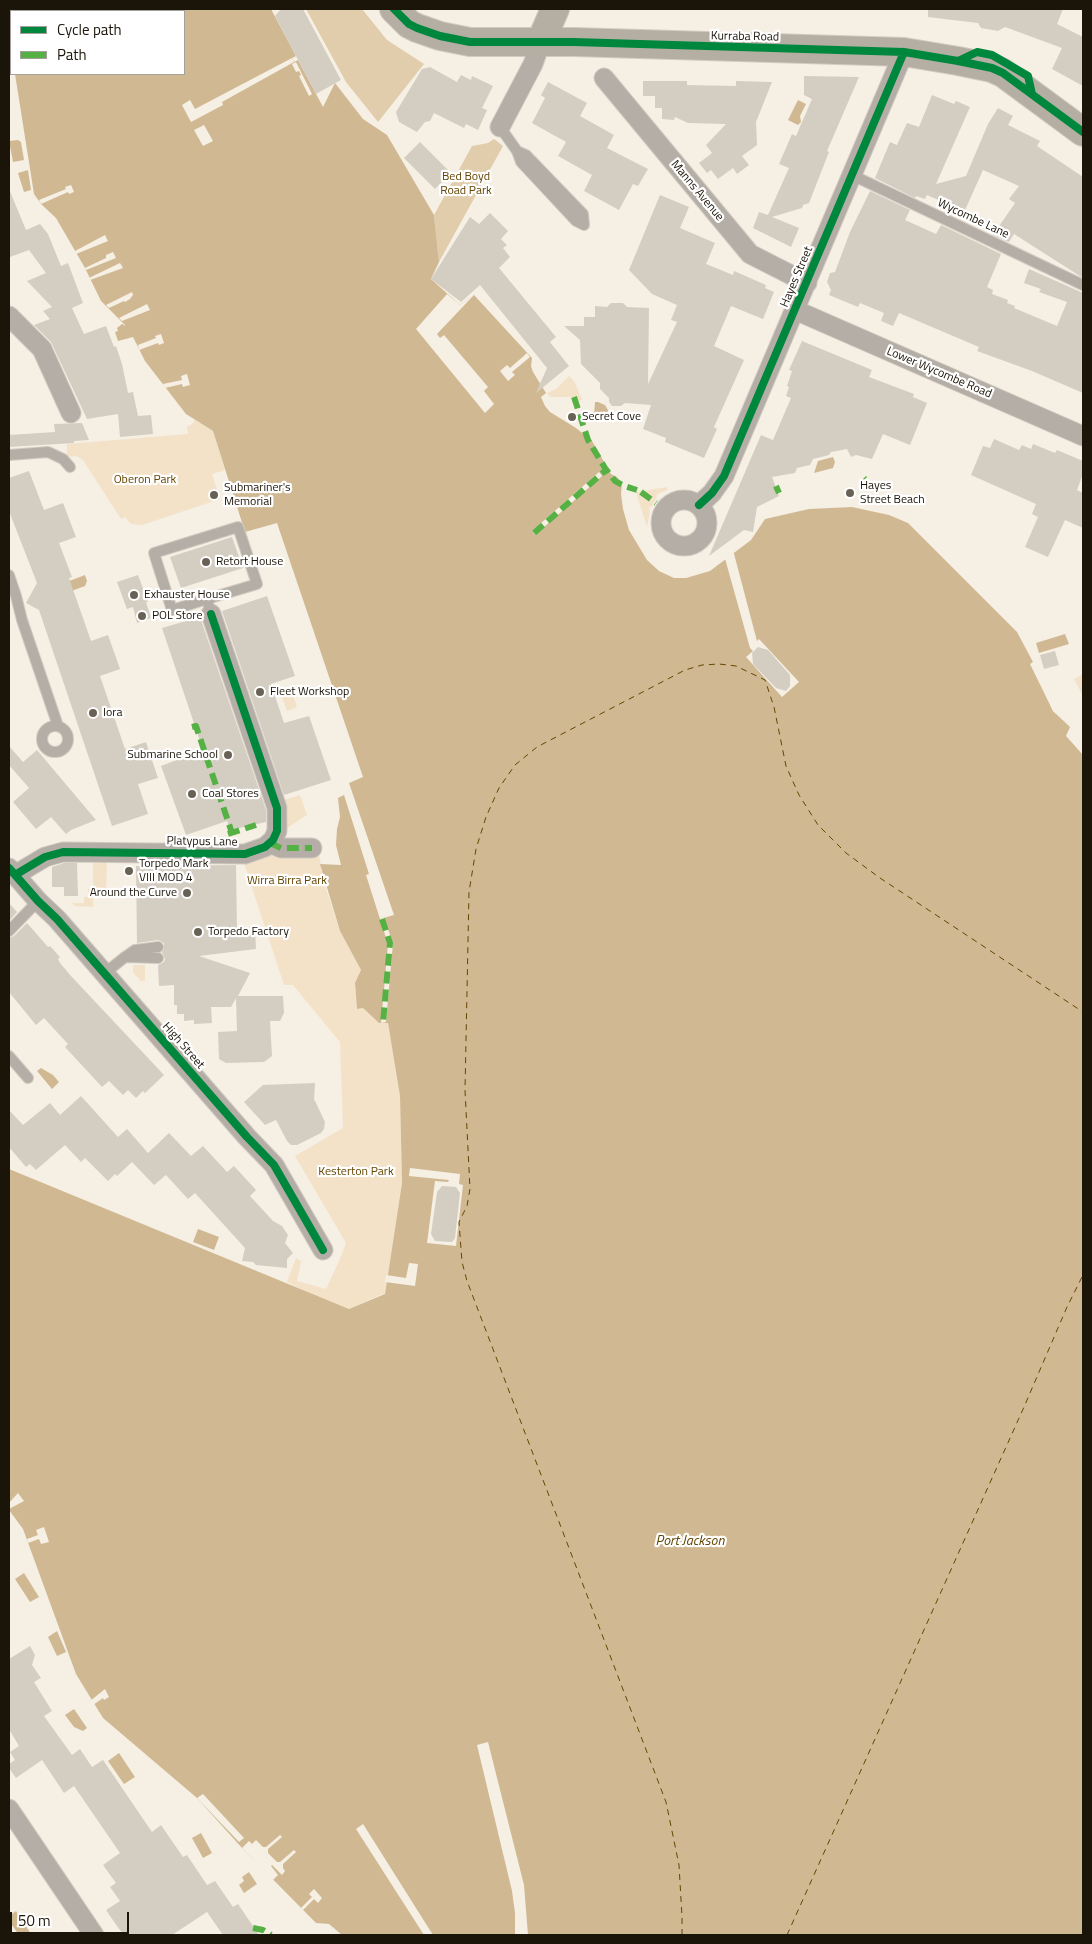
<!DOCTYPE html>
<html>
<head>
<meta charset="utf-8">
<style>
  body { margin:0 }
  #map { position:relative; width:1092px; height:1944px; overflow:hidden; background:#f6efe4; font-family:"Titillium Web",sans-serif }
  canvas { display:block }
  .frame { position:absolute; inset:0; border:10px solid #1b1408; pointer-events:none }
  .legend { position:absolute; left:10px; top:10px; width:175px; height:65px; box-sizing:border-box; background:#fff; border:1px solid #a4a19c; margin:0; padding:6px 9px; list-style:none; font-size:15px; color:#1b1408 }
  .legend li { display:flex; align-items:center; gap:10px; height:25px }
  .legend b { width:25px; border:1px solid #a4a19c }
  .scale { position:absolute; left:10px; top:1912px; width:119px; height:22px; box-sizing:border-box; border:2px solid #1b1408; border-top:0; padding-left:6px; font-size:15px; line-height:18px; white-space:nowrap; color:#1b1408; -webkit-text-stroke:4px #fff; paint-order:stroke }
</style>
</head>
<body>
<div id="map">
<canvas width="1092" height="1944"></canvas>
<div class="frame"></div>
<ul class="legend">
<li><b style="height:6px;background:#00873e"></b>Cycle path</li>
<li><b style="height:6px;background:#55b144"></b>Path</li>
</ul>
<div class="scale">50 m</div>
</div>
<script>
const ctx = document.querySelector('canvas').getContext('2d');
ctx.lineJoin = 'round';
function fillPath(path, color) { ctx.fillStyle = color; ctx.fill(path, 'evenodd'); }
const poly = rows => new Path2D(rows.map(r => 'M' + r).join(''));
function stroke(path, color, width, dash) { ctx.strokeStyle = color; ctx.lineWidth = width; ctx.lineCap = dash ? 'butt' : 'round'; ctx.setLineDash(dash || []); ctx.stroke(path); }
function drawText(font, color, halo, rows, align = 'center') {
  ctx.font = font + ' "Titillium Web",sans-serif'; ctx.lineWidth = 4.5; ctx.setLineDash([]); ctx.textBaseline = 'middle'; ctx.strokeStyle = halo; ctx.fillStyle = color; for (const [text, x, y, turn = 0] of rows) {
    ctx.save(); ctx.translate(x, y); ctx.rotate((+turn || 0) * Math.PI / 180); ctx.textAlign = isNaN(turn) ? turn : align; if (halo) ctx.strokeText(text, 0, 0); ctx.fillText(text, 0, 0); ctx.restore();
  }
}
const green = poly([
  [9,9,162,9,155,11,11,11,11,60,9,60],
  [569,376,574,381,582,399,580,401,578,399,572,397,550,397,547,393,556,389],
  [195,420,213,431,216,441,225,470,212,474,220,499,142,525,131,524,125,517,121,519,83,460,76,456,67,457,67,444,188,434,187,426,191,425],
  [667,487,667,490,657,494,656,499,652,506,649,508,650,512,647,527,636,492],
  [1083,674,1083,696,1074,679],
  [291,689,297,707,287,711,280,692],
  [300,795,307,815,287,828,288,811,284,800],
  [283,839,315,839,316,854,319,855,325,886,340,931,361,970,355,984,357,1009,363,1008,379,1023,388,1022,400,1096,402,1183,385,1293,349,1309,313,1295,287,1282,296,1258,301,1261,297,1281,326,1289,340,1259,346,1243,295,1156,343,1128,340,1042,293,985,284,985,243,860],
  [93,860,107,860,106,891,100,896,93,896,93,907,75,906,72,903,84,903,84,897,88,897,88,889,93,887],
  [133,965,145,965,145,981,141,981,133,972]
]);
const forest = poly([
  [306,9,362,9,387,40,424,64,378,122,346,82],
  [494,139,503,146,439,262,434,215,472,146,488,143]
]);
const water = poly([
  [157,9,271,9,296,56,292,58,294,62,298,60,323,107,335,83,363,119,387,135,434,215,439,262,431,279,460,305,474,295,532,358,531,366,533,372,546,393,541,397,545,406,550,412,576,428,592,441,611,474,617,477,622,483,621,494,623,509,629,530,647,560,659,571,674,578,686,578,710,571,751,540,765,519,809,509,852,507,889,515,908,523,1017,632,1033,662,1030,664,1053,711,1070,727,1066,736,1083,755,1083,1935,342,1935,329,1924,316,1923,242,1848,197,1798,103,1718,76,1674,23,1529,9,1510,9,1169,349,1309,385,1294,402,1183,400,1096,388,1023,379,1023,363,1008,357,1009,355,983,361,970,340,931,320,864,341,865,336,845,337,829,340,817,338,798,344,795,369,874,366,875,380,919,394,915,349,783,363,777,277,523,245,532,213,431,186,414,145,361,133,337,118,341,115,332,118,331,117,328,122,324,126,326,101,301,85,268,56,218,41,204,34,194,15,74,184,74,184,11,150,11],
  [798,100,806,104,800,116,801,122,798,125,788,120],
  [18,140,21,142,24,160,13,162,9,141],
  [28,170,31,190,24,192,18,173],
  [595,402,598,402,605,405,608,410,607,421,601,420,594,415],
  [833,457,835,462,833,468,814,473,818,461],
  [85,575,87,581,85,586,55,597,51,588],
  [1065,634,1069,644,1039,653,1036,643],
  [41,1068,53,1075,59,1082,52,1089,37,1071],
  [198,1229,219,1237,214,1250,193,1242],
  [24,1573,39,1597,30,1602,15,1579],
  [57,1631,66,1652,57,1656,48,1637],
  [74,1709,87,1728,83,1731,74,1727,65,1715],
  [119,1753,135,1777,124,1784,108,1761],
  [201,1833,212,1853,203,1858,192,1838],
  [249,1872,257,1884,244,1893,239,1885,244,1881,242,1877],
  [16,1911,31,1934,30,1935,19,1935,9,1921,9,1916]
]);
const pier = poly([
  [292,58,294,62,222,102,223,105,191,122,182,105,190,100,195,109],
  [296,62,312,94,309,96,299,76,301,75,299,71,296,72,292,64],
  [204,125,213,141,203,146,194,130],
  [71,185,74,192,69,194,68,192,41,204,39,200,66,189,65,187],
  [105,235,108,241,76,254,75,251],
  [113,252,116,258,86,270,85,268,106,258,106,255],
  [120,263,123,268,90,280,89,278],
  [132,292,133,295,130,299,125,302,124,301,109,308,106,305],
  [447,294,460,305,474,295,437,334,440,338,444,335,488,387,484,391,494,404,485,413,416,329],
  [147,304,150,310,122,321,119,318],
  [161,334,164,343,159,345,158,343,139,350,138,345,156,338,155,336],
  [527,353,530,357,512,372,515,375,508,381,500,371,507,365,510,368],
  [187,374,190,385,183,387,182,384,165,388,163,384,182,380,181,376],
  [599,472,602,476,535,535,532,531],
  [733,550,757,641,759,639,799,682,782,697,746,657,753,651,750,648,724,555],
  [1039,677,1055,710,1072,725,1073,728,1053,711],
  [384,918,393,943,386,1022,381,1023,388,944,380,919],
  [410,1168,460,1174,459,1184,463,1185,456,1246,427,1243,435,1181,448,1182,449,1180,409,1176],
  [409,1263,418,1264,415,1286,385,1282,386,1275,406,1278],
  [18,1493,24,1501,9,1509,9,1503],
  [44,1527,49,1542,41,1544,39,1539,28,1543,27,1539,38,1535,36,1530],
  [105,1689,109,1697,104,1700,103,1698,93,1705,90,1701],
  [488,1742,524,1885,528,1935,515,1935,515,1913,512,1891,477,1745],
  [203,1794,244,1838,239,1842,197,1798],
  [363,1824,433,1935,424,1935,356,1829],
  [280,1835,282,1837,268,1849,268,1853,277,1862,280,1862,294,1850,296,1852,283,1864,283,1868,285,1871,282,1875,272,1865,271,1866,278,1875,273,1880,242,1848,249,1841,252,1844,256,1840,263,1847,266,1847],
  [314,1889,322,1898,318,1903,314,1899,303,1910,301,1908,312,1897,309,1894]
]);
const stream = poly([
  [9,27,11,36]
]);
const ferry = poly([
  [682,1935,682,1917,679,1865,666,1802,467,1281,462,1262,459,1222,467,1206,470,1189,465,1090,469,892,476,849,486,817,499,788,515,765,537,747,685,670,702,665,719,664,736,666,765,680,774,707,786,766,799,795,818,825,846,853,880,878,1083,1012],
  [787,1935,1024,1407,1067,1307,1083,1275]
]);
const building = poly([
  [281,9,303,9,341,80,316,94,275,16],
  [928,9,1063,9,1057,24,1083,37,1083,86,1052,69,1062,48,1005,27,998,31,981,28,978,23,928,17],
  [430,67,457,82,461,75,471,80,472,76,493,86,482,108,487,110,478,130,466,124,464,128,434,113,430,121,425,122,417,132,399,122,396,112,422,69],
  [804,76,859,77,827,151,829,152,809,203,803,205,802,208,772,217,799,228,791,247,753,228,759,212,768,215,789,168,779,164,792,134,796,136,812,99,804,95],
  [643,81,687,81,687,85,736,86,736,81,772,82,756,122,757,145,742,156,749,165,737,174,733,168,718,179,711,170,707,173,699,163,712,153,706,145,726,124,688,123,675,117,674,120,662,119,662,108,655,108,655,96,643,96],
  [548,82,587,103,580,116,614,135,607,148,648,169,638,186,633,184,619,210,584,191,592,175,558,156,566,142,532,123,545,98,541,95],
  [932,95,954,104,956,101,970,107,936,184,966,176,988,124,998,108,1013,116,1008,125,1040,141,1037,146,1083,177,1083,278,1014,234,1009,242,993,235,1015,203,1009,199,1019,186,983,170,961,219,947,212,950,205,927,195,925,199,916,196,915,198,875,178,890,142,897,145,907,123,919,127],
  [420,142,451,173,435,189,404,158],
  [9,189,26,230,40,224,48,234,61,266,68,263,83,303,72,308,84,334,106,326,114,347,116,346,122,364,128,393,133,392,138,416,151,415,153,434,120,437,118,414,87,419,51,342,34,325,50,319,43,311,52,307,27,281,46,273,29,250,10,257,9,248],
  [870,191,910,210,905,220,936,234,941,225,1001,254,987,287,993,290,992,294,1008,300,1007,303,1015,306,1014,308,1057,326,1067,302,1039,292,1041,289,1024,283,1029,269,1083,293,1083,393,1032,371,977,351,979,347,899,313,893,326,881,321,884,313,860,303,858,307,829,295,831,290,827,282,830,273,835,272,850,232],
  [660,195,689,207,680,228,715,243,706,264,733,275,734,271,766,285,765,288,774,292,763,319,731,306,714,346,744,360,714,427,717,429,704,458,665,442,666,438,643,429,651,405,625,403,621,406,612,406,609,402,609,398,600,389,600,383,581,364,580,340,564,326,584,326,584,317,595,317,595,306,607,307,611,303,623,303,627,307,649,308,648,384,677,322,671,320,677,305,652,294,629,270],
  [490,213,508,231,501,239,507,245,503,248,510,257,499,268,556,337,550,342,569,366,536,393,547,368,480,285,461,302,431,279,470,217,479,224],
  [802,341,872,370,869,377,914,394,913,397,927,403,910,445,883,434,872,459,856,455,851,457,847,449,831,452,829,455,813,459,810,465,797,468,795,473,772,477,779,496,757,507,753,532,744,530,709,556,761,435,773,440,791,398,786,396,789,387,787,386,792,371,789,370],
  [82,423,89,440,74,441,74,443,9,447,9,435,55,432,54,424],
  [994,439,1019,450,1022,445,1031,449,1033,444,1055,453,1057,450,1083,461,1083,474,1077,490,1083,493,1083,528,1065,520,1048,557,1025,547,1038,517,1032,514,1036,504,971,475,983,446,990,448],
  [29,471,44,510,63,503,76,537,59,543,72,577,69,578,91,641,108,635,120,669,100,676,125,749,146,742,158,778,138,784,148,814,112,826,39,610,26,603,37,583,9,511,9,478],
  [232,537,243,568,181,588,170,557],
  [138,575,148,602,146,602,151,618,137,623,133,607,127,609,117,582],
  [267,596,295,676,271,684,284,723,309,716,331,780,284,795,222,611],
  [200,617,266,810,266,822,230,830,227,821,186,835,161,766,203,750,162,628],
  [758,647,768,650,790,675,790,686,786,691,776,688,753,664,752,653],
  [1055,651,1059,665,1044,669,1040,655],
  [9,746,23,762,37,750,96,820,71,830,66,834,51,817,36,829,13,802,29,788,9,765],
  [64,863,77,863,78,896,64,896,64,887,52,887,52,867],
  [236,865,237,930,255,929,256,949,199,956,250,973,238,996,283,996,284,1013,280,1021,270,1021,272,1056,264,1062,226,1063,219,1059,218,1032,237,1031,236,998,231,1007,211,1007,212,1023,194,1024,194,1020,184,1021,184,1014,177,1014,177,1005,174,1005,174,985,159,986,158,965,164,962,165,959,162,952,164,949,164,943,158,940,137,943,136,866],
  [9,903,17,912,9,921],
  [27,923,48,947,50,946,60,957,58,959,60,963,71,976,164,1075,145,1093,143,1091,136,1098,128,1090,123,1095,109,1081,102,1087,65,1047,68,1044,44,1018,36,1025,9,992,9,938,14,936],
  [315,1083,314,1099,325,1122,324,1129,321,1133,297,1145,291,1145,287,1141,276,1120,265,1125,244,1102,263,1085],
  [81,1096,118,1137,127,1129,148,1153,169,1133,191,1156,203,1146,227,1172,234,1166,256,1190,250,1196,273,1221,282,1226,288,1235,285,1243,293,1253,287,1259,287,1268,256,1265,253,1262,242,1261,245,1248,195,1193,188,1199,166,1175,154,1185,132,1162,117,1176,115,1174,108,1181,85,1158,81,1162,65,1145,36,1170,30,1164,26,1167,9,1147,9,1110,23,1125,50,1103,60,1115],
  [442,1186,456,1187,460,1193,455,1238,452,1242,435,1241,431,1234,437,1192],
  [30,1646,35,1655,32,1665,41,1678,34,1682,52,1711,44,1716,72,1755,80,1749,92,1767,103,1760,152,1832,161,1825,183,1857,187,1855,207,1885,215,1881,233,1907,238,1904,259,1935,223,1935,207,1912,172,1935,125,1935,119,1929,106,1910,120,1901,110,1887,116,1883,103,1865,120,1853,74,1786,64,1793,42,1760,16,1778,9,1768,9,1764,15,1760,10,1752,19,1746,9,1729,9,1659]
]);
const lane = poly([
  [500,127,517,151,521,162,576,221,584,225],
  [517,151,526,155,583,214,584,225],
  [852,175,1083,285],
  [9,455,48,452,63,459,70,467],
  [9,575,16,596,22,620,58,726],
  [207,599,257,584,238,527,154,553,172,610,207,599,211,614],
  '42 739a13 13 0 1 1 26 0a13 13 0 1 1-26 0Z',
  [9,931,38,901],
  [158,947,135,950,125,957,158,958],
  [105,973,125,957],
  [9,1056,28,1078]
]);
const street = poly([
  [604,78,750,254,807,283],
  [500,127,533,64,541,41],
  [795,310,1083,436],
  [9,316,42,349,71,413],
  '661 523a23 23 0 1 1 46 0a23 23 0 1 1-46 0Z',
  [699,505,712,493,724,476,904,52],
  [270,843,281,848,312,848],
  [9,868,38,901,57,919,247,1137,274,1165,323,1250],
  [15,875,45,857,63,852,245,854,265,847,273,840,277,831,277,808,211,614],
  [9,1809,94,1935]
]);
const secondary = poly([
  [394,9,409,24,417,28,440,36,470,42,574,42,904,52,958,61,992,68,1003,73,1083,132],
  [541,41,555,9]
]);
const quiet = poly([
  [574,397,588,440,605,468,615,481,624,486,637,490],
  [864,478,865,479],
  [776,486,779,493],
  [641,492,656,503],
  [534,533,606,470],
  [192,727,196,726,232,833],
  [228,834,256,825],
  [270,843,281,848,312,848],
  [382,919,390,943,383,1023],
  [253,1928,263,1930,271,1935]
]);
const cycleway = poly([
  [394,9,409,24,417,28,440,36,470,42,574,42,904,52,958,61,992,68,1003,73,1083,132],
  [958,61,977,52,992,55,1028,76,1032,94],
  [699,505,712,493,724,476,904,52],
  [9,868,38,901,57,919,247,1137,274,1165,323,1250],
  [15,875,45,857,63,852,245,854,265,847,273,840,277,831,277,808,211,614]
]);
const markers = [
  [572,417,5,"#686155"],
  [850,493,5,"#686155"],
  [214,495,5,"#686155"],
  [206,562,5,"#686155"],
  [134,595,5,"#686155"],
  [142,616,5,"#686155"],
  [260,692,5,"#686155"],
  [93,713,5,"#686155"],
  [228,755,5,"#686155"],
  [192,794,5,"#686155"],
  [129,871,5,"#686155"],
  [187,893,5,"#686155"],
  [198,932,5,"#686155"]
];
const streetNames = [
  ["Kurraba Road",745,37,1],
  ["Manns Avenue",697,191,50],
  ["Wycombe Lane",973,219,25],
  ["Hayes Street",797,277,-67],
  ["Lower Wycombe Road",939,373,23],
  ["Platypus Lane",202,842,1],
  ["High Street",183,1046,49]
];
const parkNames = [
  ["Bed Boyd",466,177],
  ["Road Park",466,191],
  ["Oberon Park",145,480],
  ["Wirra Birra Park",287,881],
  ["Kesterton Park",356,1172]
];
const poiNames = [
  ["Secret Cove",582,417],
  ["Hayes",860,486],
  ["Street Beach",860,500],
  ["Submariner's",224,488],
  ["Memorial",224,502],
  ["Retort House",216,562],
  ["Exhauster House",144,595],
  ["POL Store",152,616],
  ["Fleet Workshop",270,692],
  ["Iora",103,713],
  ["Submarine School",218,755,"right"],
  ["Coal Stores",202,794],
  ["Torpedo Mark",139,864],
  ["VIII MOD 4",139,878],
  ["Around the Curve",177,893,"right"],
  ["Torpedo Factory",208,932]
];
const waterNames = [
  ["Port Jackson",690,1542]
];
fillPath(green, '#f3e2c8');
fillPath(forest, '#e1ccab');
fillPath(water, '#d0b992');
fillPath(pier, '#f6efe4');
stroke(stream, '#d0b992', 5);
stroke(ferry, '#644502', 1, [6, 5]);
fillPath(building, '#d4cdc2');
stroke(lane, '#d1cbc2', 12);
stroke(street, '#d1cbc2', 21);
stroke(secondary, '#d1cbc2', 30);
stroke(lane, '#b5aea6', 10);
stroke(street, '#b5aea6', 19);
stroke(secondary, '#b4aea3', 28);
stroke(quiet, '#55b144', 6, [12, 6]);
stroke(cycleway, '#00873e', 8);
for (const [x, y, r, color] of markers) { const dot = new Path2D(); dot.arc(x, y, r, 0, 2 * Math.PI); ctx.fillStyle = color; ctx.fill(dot); stroke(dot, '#fff', 2); }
drawText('12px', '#1b1408', '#fff', streetNames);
drawText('12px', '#634400', '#fff', parkNames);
drawText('12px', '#1b1408', '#fff', poiNames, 'left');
drawText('italic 14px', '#644502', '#fff', waterNames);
</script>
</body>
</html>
